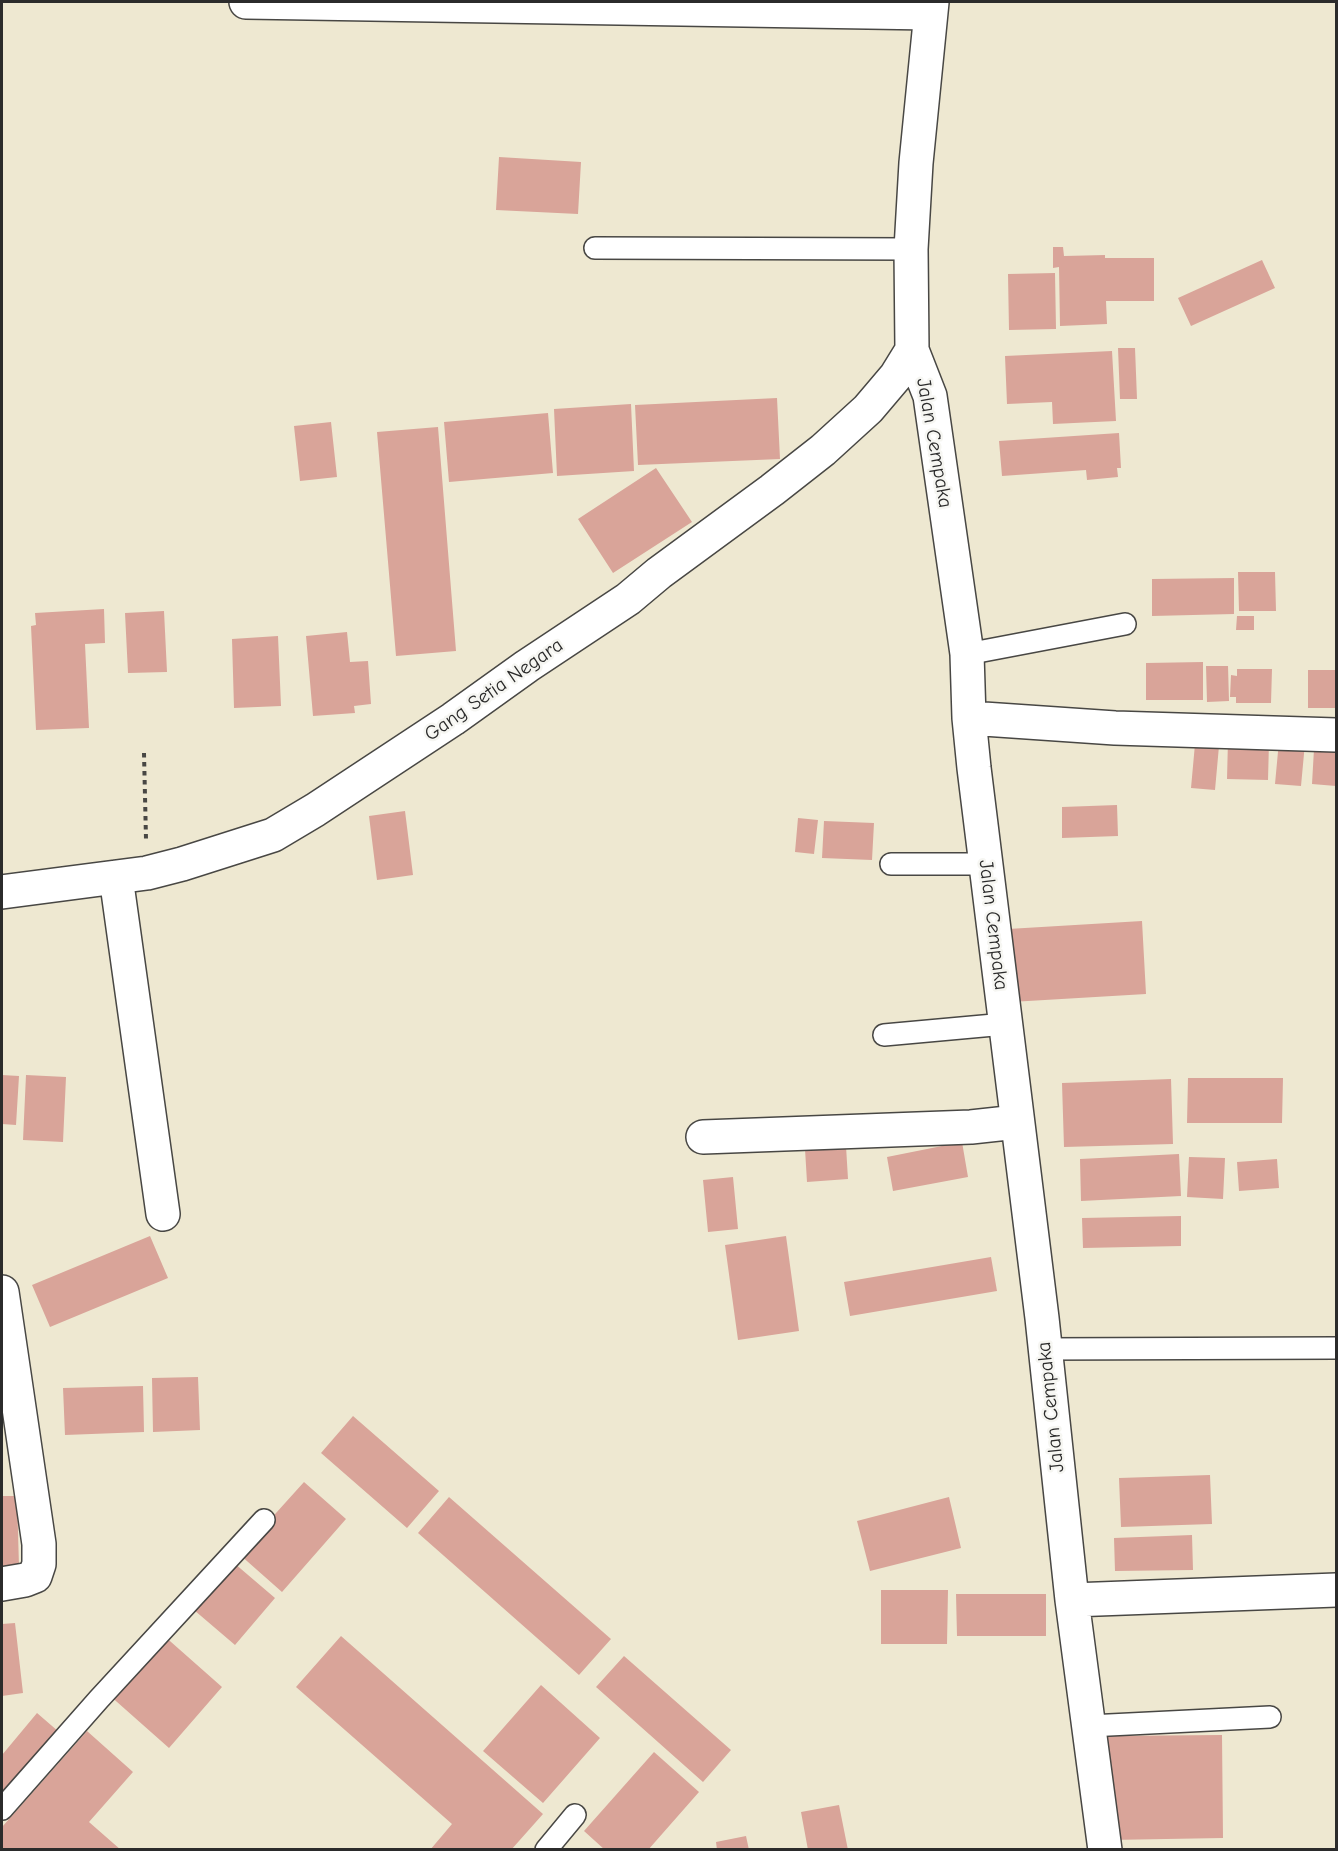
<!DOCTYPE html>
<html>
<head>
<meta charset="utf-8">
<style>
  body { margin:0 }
  #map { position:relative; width:1338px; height:1851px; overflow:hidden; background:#eee8d1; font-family:"Comic Neue",sans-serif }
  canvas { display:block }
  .frame { position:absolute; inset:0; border:3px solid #2b2b2b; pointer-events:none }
</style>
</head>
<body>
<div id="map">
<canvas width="1338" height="1851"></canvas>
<div class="frame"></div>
</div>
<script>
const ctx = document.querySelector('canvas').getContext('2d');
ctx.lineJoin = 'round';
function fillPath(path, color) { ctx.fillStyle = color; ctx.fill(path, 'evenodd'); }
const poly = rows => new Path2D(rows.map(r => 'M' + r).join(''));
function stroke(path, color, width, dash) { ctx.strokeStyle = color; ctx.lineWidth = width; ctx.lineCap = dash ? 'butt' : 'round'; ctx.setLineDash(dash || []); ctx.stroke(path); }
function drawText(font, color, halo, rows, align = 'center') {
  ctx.font = font + ' "Comic Neue",sans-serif'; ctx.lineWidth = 5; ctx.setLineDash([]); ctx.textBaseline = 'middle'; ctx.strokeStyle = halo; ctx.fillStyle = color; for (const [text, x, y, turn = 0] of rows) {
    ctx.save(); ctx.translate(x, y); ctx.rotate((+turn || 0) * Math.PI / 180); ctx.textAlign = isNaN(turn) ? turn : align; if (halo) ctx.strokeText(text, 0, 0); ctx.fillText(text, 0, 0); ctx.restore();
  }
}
const building = poly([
  [499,157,581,162,578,214,496,210],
  [1053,247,1063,247,1064,256,1105,255,1105,258,1154,258,1154,301,1106,301,1107,324,1060,326,1059,267,1053,268],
  [1262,260,1275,288,1191,326,1178,298],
  [1055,273,1056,329,1009,330,1008,274],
  [1118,348,1135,348,1137,399,1120,399],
  [1112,351,1116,421,1053,424,1052,402,1007,404,1005,356],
  [777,398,780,459,638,465,635,405],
  [631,404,634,471,557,476,554,409],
  [548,413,553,473,449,482,444,422],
  [331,422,337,477,300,481,294,426],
  [438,427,456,651,396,656,377,432],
  [1119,433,1121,468,1117,468,1118,477,1087,480,1086,470,1002,476,999,441],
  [656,468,692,522,613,573,578,519],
  [1238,572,1275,572,1276,611,1239,611],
  [1234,578,1234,614,1152,616,1152,579],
  [104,609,105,643,85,644,89,728,36,730,31,626,36,625,35,613],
  [164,611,167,672,128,673,125,613],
  [1237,616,1254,616,1254,630,1236,630],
  [347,632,350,662,368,661,371,704,354,706,355,713,313,716,306,636],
  [278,636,281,706,234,708,232,639],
  [1203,662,1203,700,1146,700,1146,663],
  [1206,666,1228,666,1229,701,1207,702],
  [1237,669,1272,669,1271,703,1236,703,1236,697,1230,697,1231,675,1237,676],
  [1308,670,1336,670,1336,708,1308,708],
  [1228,740,1269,742,1268,780,1227,779],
  [1279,741,1305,743,1301,786,1275,784],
  [1195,744,1219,746,1215,790,1191,788],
  [1314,749,1336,750,1336,786,1312,784],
  [1117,805,1118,836,1062,838,1062,807],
  [405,811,413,875,377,880,369,816],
  [798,818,818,820,814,854,795,852],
  [824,821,874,823,872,860,822,858],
  [1142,921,1146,994,1011,1002,1008,929],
  [2,1075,19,1076,16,1125,2,1124],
  [26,1075,66,1077,63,1142,23,1140],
  [1188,1078,1283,1078,1282,1123,1187,1123],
  [1171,1079,1173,1144,1064,1147,1062,1083],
  [962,1142,968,1177,893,1191,887,1157],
  [846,1146,848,1179,807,1182,805,1149],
  [1179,1154,1181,1196,1081,1201,1080,1159],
  [1189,1157,1225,1158,1223,1199,1187,1197],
  [1277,1159,1279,1188,1239,1191,1237,1162],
  [733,1177,738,1229,708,1232,703,1180],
  [1181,1216,1181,1246,1083,1248,1082,1218],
  [150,1236,168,1278,50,1327,32,1285],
  [786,1236,799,1331,738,1340,725,1245],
  [991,1257,997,1291,850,1316,844,1282],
  [198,1377,200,1430,153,1432,152,1378],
  [143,1386,144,1432,65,1435,63,1388],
  [353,1416,439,1491,407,1528,321,1453],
  [1210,1475,1212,1524,1121,1527,1119,1478],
  [304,1482,346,1519,282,1592,239,1554],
  [2,1496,17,1496,19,1567,2,1568],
  [449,1497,611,1639,579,1675,418,1533],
  [949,1497,961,1548,870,1571,857,1521],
  [1192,1535,1193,1570,1115,1571,1114,1538],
  [234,1563,275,1598,235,1645,194,1610],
  [881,1590,948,1590,947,1644,881,1644],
  [956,1594,1046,1594,1046,1636,957,1636],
  [15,1623,23,1693,2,1696,2,1624],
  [162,1634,222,1687,169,1748,108,1694],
  [341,1636,543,1814,511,1850,430,1850,452,1824,296,1687],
  [624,1656,731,1750,703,1782,596,1687],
  [541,1685,600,1738,543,1803,483,1751],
  [37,1713,59,1732,2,1795,2,1755],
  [87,1731,133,1772,89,1822,121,1850,2,1850,2,1827],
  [1222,1735,1223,1838,1109,1840,1108,1736],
  [654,1752,699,1792,648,1850,605,1850,584,1831],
  [839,1805,848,1850,808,1850,801,1812],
  [746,1836,749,1850,717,1850,716,1842]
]);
const path = poly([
  [144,753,146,839]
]);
const lane = poly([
  [595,248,911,249],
  [967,654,1125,624],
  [891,864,986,864],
  [884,1035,1005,1024],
  [1044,1349,1336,1348],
  [1089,1726,1270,1717],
  [2,1809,99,1699,264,1520],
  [546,1850,575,1815]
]);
const street = poly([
  [246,2,930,13],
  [932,2,916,163,911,249,912,350,930,396,967,654,969,718,974,768,1042,1318,1072,1600,1105,1850],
  [969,718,1115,728,1336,735],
  [116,877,163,1214],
  [2,892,147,873,182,864,273,835,315,810,453,719,527,666,628,599,659,573,772,490,823,450,868,409,896,376,912,350],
  [703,1137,971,1127,1017,1122],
  [2,1292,39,1544,39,1564,35,1576,25,1580,2,1584],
  [1072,1600,1336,1590]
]);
const streetNames = [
  ["Jalan Cempaka",934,443,80],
  ["Gang Setia Negara",494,690,-35],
  ["Jalan Cempaka",993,925,83],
  ["Jalan Cempaka",1051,1407,-96]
];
fillPath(building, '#d9a499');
stroke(lane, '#484744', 24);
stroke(street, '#484744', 36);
stroke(path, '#484744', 4, [4.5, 4.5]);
stroke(lane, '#fff', 21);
stroke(street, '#fff', 33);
drawText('20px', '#2b2b2b', '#f6f6f2', streetNames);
</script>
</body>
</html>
